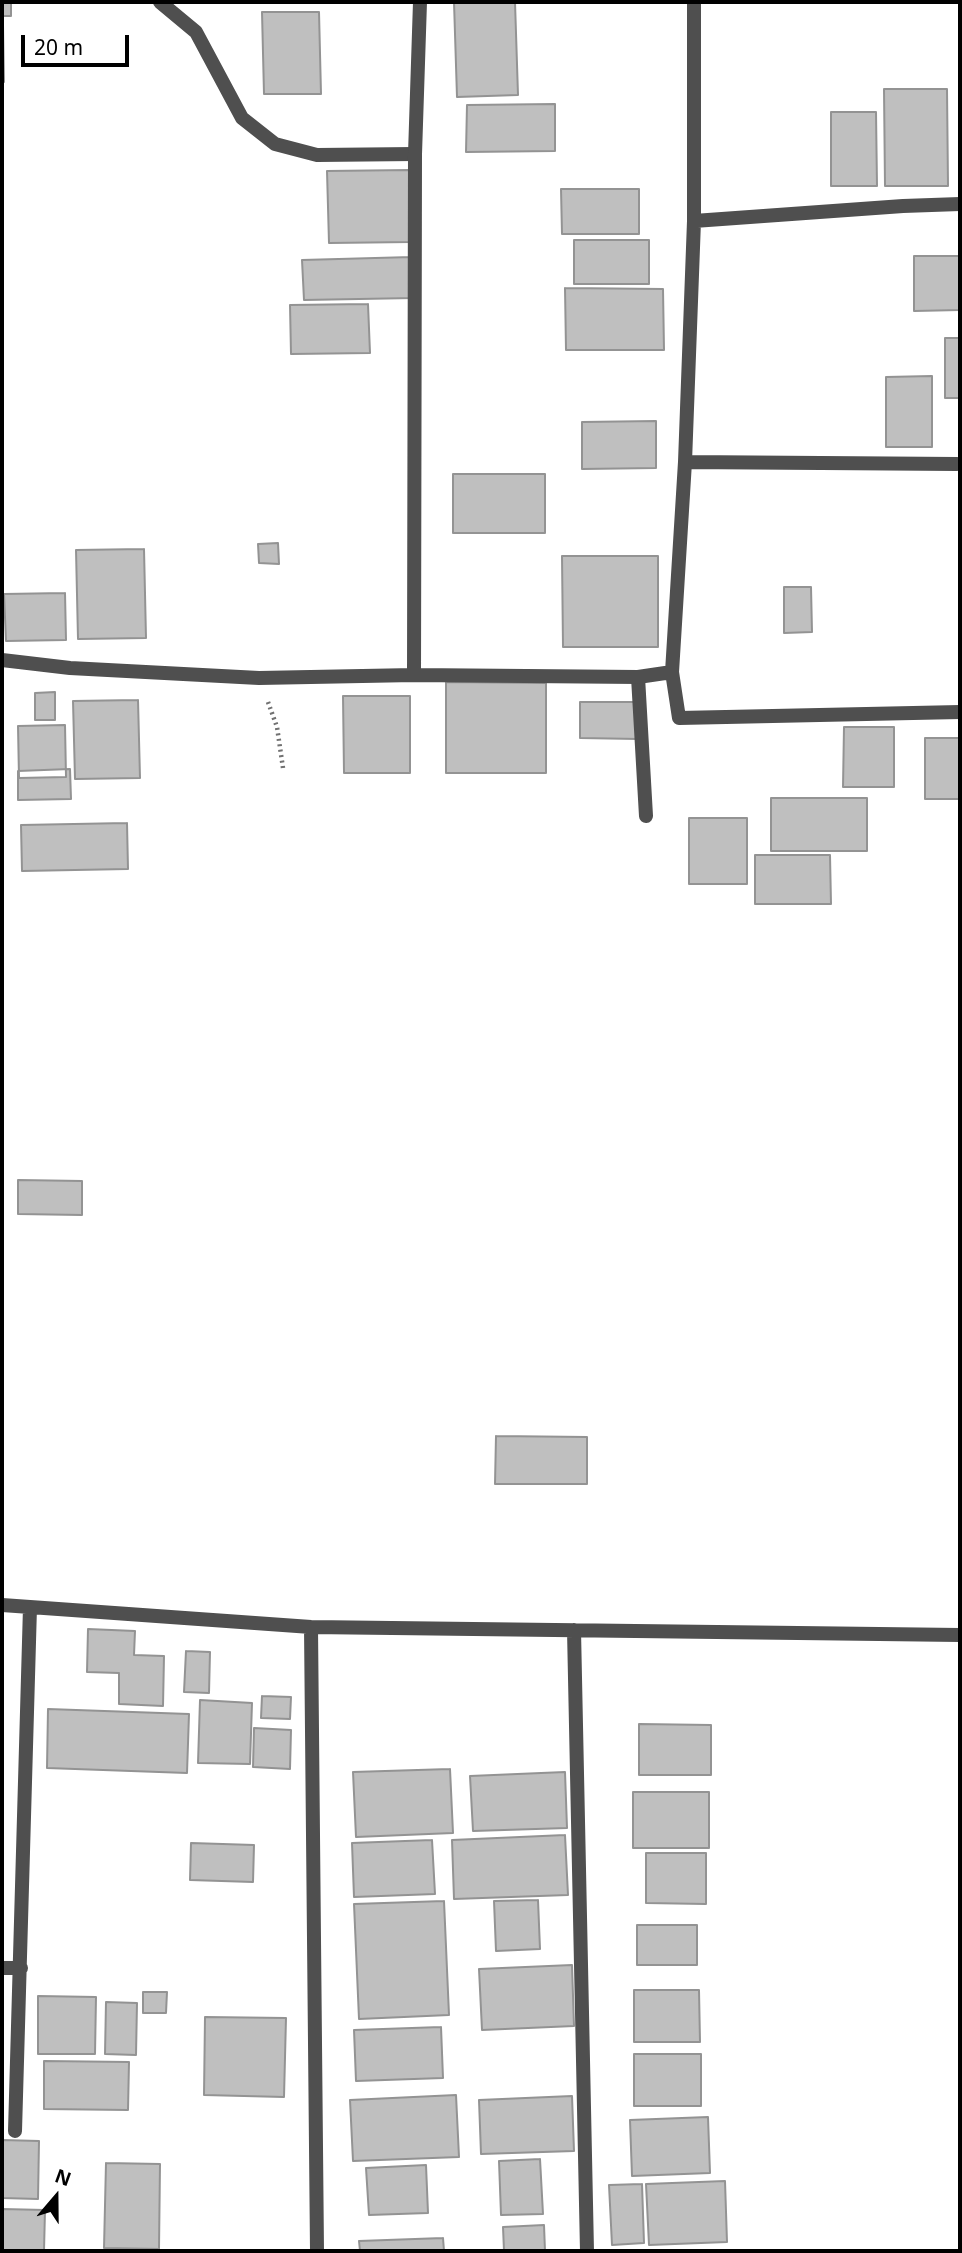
<!DOCTYPE html>
<html>
<head>
<meta charset="utf-8">
<style>
  body { margin:0 }
  #map { position:relative; width:962px; height:2253px; overflow:hidden; background:#fff; font-family:"Noto Sans",sans-serif }
  canvas { display:block }
  .frame { position:absolute; inset:0; border:4px solid #000; pointer-events:none }
  .north { position:absolute; left:21px; top:2162px; width:70px; height:70px; -webkit-text-stroke:5px #fff; paint-order:stroke; rotate:20deg; font-size:19px; font-weight:700; line-height:28px; text-align:center; color:#000 }
  .north::after { content:''; display:block; margin:auto; width:24px; height:32px; background:#000; clip-path:polygon(50% 0,100% 100%,50% 72%,0 100%) }
  .scale { position:absolute; left:21px; top:35px; width:108px; height:32px; box-sizing:border-box; border:4px solid #000; border-top:0; padding-left:9px; font-size:21px; line-height:24px; white-space:nowrap; color:#000; -webkit-text-stroke:5px #fff; paint-order:stroke }
</style>
</head>
<body>
<div id="map">
<canvas width="962" height="2253"></canvas>
<div class="frame"></div>
<div class="north">N</div>
<div class="scale">20 m</div>
</div>
<script>
const ctx = document.querySelector('canvas').getContext('2d');
ctx.lineJoin = 'round';
function fillPath(path, color) { ctx.fillStyle = color; ctx.fill(path, 'evenodd'); }
const poly = rows => new Path2D(rows.map(r => 'M' + r).join(''));
function stroke(path, color, width, dash) { ctx.strokeStyle = color; ctx.lineWidth = width; ctx.lineCap = dash ? 'butt' : 'round'; ctx.setLineDash(dash || []); ctx.stroke(path); }
const building = poly([
  [2,2,11,2,11,16,2,16,2,2],
  [454,2,515,2,518,95,457,97,454,2],
  [262,12,319,12,321,94,264,94,262,12],
  [2,25,3,25,4,82,2,82,2,25],
  [959,88,960,88,960,124,959,124,959,88],
  [884,89,947,89,948,186,885,186,884,89],
  [555,104,555,151,466,152,467,105,555,104],
  [831,112,876,112,877,186,831,186,831,112],
  [410,170,411,242,329,243,327,171,410,170],
  [561,189,639,189,639,234,562,234,561,189],
  [574,240,649,240,649,284,574,284,574,240],
  [914,256,960,256,960,310,914,311,914,256],
  [412,257,414,298,304,300,302,260,412,257],
  [565,288,663,289,664,350,566,350,565,288],
  [368,304,370,353,291,354,290,305,368,304],
  [945,338,960,338,960,398,945,398,945,338],
  [932,376,932,447,886,447,886,377,932,376],
  [656,421,656,468,582,469,582,422,656,421],
  [453,474,545,474,545,533,453,533,453,474],
  [278,543,279,564,259,563,258,544,278,543],
  [144,549,146,638,78,639,76,550,144,549],
  [562,556,658,556,658,647,563,647,562,556],
  [784,587,811,587,812,632,784,633,784,587],
  [65,593,66,640,6,641,4,594,65,593],
  [446,682,546,683,546,773,446,773,446,682],
  [55,692,55,720,35,720,35,693,55,692],
  [343,696,410,696,410,773,344,773,343,696],
  [138,700,140,778,75,779,73,701,138,700],
  [580,702,638,702,638,739,580,738,580,702],
  [65,725,66,777,19,778,18,726,65,725],
  [844,727,894,727,894,787,843,787,844,727],
  [925,738,960,738,960,799,925,799,925,738],
  [70,769,71,799,18,800,18,771,70,769],
  [771,798,867,798,867,851,771,851,771,798],
  [689,818,747,818,747,884,689,884,689,818],
  [127,823,128,869,22,871,21,825,127,823],
  [755,855,830,855,831,904,755,904,755,855],
  [18,1180,82,1181,82,1215,18,1214,18,1180],
  [496,1436,587,1437,587,1484,495,1484,496,1436],
  [88,1629,135,1631,134,1655,164,1656,163,1706,119,1704,119,1673,87,1672,88,1629],
  [186,1651,210,1652,209,1693,184,1692,186,1651],
  [262,1696,291,1697,290,1719,261,1718,262,1696],
  [200,1700,252,1703,250,1764,198,1763,200,1700],
  [48,1709,189,1714,187,1773,47,1768,48,1709],
  [639,1724,711,1725,711,1775,639,1775,639,1724],
  [254,1728,291,1730,290,1769,253,1767,254,1728],
  [450,1769,453,1833,356,1837,353,1772,450,1769],
  [565,1772,567,1828,473,1831,470,1776,565,1772],
  [633,1792,709,1792,709,1848,633,1848,633,1792],
  [565,1835,568,1895,454,1899,452,1840,565,1835],
  [432,1840,435,1894,354,1897,352,1843,432,1840],
  [191,1843,254,1845,253,1882,190,1880,191,1843],
  [646,1853,706,1853,706,1904,646,1903,646,1853],
  [538,1900,540,1949,496,1951,494,1901,538,1900],
  [444,1901,449,2015,359,2019,354,1904,444,1901],
  [637,1925,697,1925,697,1965,637,1965,637,1925],
  [572,1965,574,2026,482,2030,479,1969,572,1965],
  [634,1990,699,1990,700,2042,634,2042,634,1990],
  [143,1992,167,1992,166,2013,143,2013,143,1992],
  [38,1996,96,1997,95,2054,38,2054,38,1996],
  [106,2002,137,2003,136,2055,105,2054,106,2002],
  [205,2017,286,2018,284,2097,204,2095,205,2017],
  [441,2027,443,2078,356,2081,354,2030,441,2027],
  [634,2054,701,2054,701,2106,634,2106,634,2054],
  [44,2061,129,2062,128,2110,44,2109,44,2061],
  [456,2095,459,2157,353,2161,350,2100,456,2095],
  [572,2096,574,2151,481,2154,479,2100,572,2096],
  [708,2117,710,2173,632,2176,630,2120,708,2117],
  [2,2140,39,2141,38,2199,2,2198,2,2140],
  [540,2159,543,2214,501,2215,499,2161,540,2159],
  [106,2163,160,2164,159,2249,104,2248,106,2163],
  [426,2165,428,2213,369,2215,366,2168,426,2165],
  [725,2181,727,2242,649,2245,646,2184,725,2181],
  [642,2184,644,2243,612,2245,609,2185,642,2184],
  [2,2209,45,2210,44,2251,2,2251,2,2209],
  [544,2225,545,2251,504,2251,503,2227,544,2225],
  [443,2238,444,2251,360,2251,359,2241,443,2238]
]);
const path = poly([
  [268,702,277,727,283,768]
]);
const lane = poly([
  [160,2,196,32,242,118,275,144,317,155,415,154],
  [638,677,646,816]
]);
const street = poly([
  [694,2,694,221,685,462,672,672,679,718,960,712],
  [694,221,903,206,960,204],
  [685,462,957,464],
  [2,660,70,668,259,678,414,675,638,677,672,672],
  [414,675,415,154,420,2],
  [2,1605,311,1627,960,1635],
  [311,1627,317,2251],
  [574,1630,587,2251],
  [2,1968,21,1968],
  [15,2131,30,1607]
]);
fillPath(building, '#bfbfbf');
stroke(building, '#939393', 2);
stroke(path, '#717171', 4.5, [2, 3.5]);
stroke(lane, '#4f4f4f', 14);
stroke(street, '#4f4f4f', 14);
</script>
</body>
</html>
